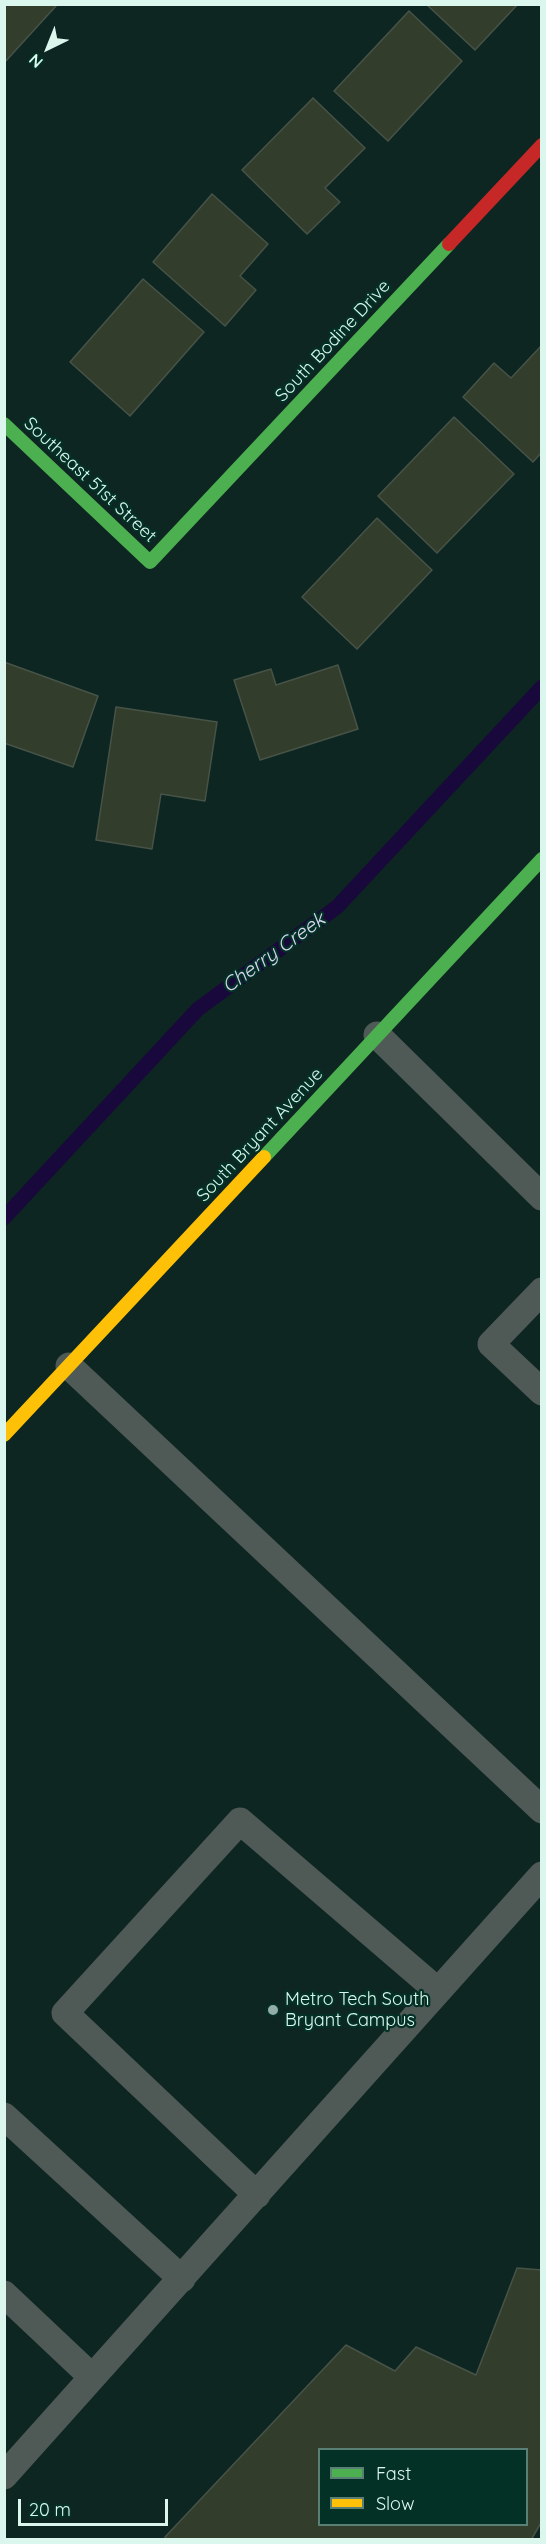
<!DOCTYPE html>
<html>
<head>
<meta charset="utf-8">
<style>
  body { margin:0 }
  #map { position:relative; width:546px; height:2544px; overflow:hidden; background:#0e2621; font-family:Quicksand,sans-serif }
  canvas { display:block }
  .frame { position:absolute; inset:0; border:6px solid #dbf7ed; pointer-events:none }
  .legend { position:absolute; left:318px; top:2448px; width:210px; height:78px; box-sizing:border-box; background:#043126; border:2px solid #5a8076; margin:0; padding:8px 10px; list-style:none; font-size:18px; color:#dbf7ed }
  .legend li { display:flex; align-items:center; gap:12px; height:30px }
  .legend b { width:30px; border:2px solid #5a8076 }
  .north { position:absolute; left:18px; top:18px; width:60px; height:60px; -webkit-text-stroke:4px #043126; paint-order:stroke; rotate:223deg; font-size:16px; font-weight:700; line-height:24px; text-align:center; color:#dbf7ed }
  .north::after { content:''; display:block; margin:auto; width:21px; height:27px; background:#dbf7ed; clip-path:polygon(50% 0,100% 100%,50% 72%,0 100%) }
  .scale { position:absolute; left:18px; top:2499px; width:150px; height:27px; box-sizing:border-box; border:3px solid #dbf7ed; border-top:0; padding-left:8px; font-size:18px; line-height:21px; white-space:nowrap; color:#dbf7ed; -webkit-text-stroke:4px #043126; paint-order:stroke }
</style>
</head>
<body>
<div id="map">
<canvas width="546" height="2544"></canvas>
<div class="frame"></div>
<ul class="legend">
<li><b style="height:8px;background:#4caf50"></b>Fast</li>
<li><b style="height:8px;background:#ffc107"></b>Slow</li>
</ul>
<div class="north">N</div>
<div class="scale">20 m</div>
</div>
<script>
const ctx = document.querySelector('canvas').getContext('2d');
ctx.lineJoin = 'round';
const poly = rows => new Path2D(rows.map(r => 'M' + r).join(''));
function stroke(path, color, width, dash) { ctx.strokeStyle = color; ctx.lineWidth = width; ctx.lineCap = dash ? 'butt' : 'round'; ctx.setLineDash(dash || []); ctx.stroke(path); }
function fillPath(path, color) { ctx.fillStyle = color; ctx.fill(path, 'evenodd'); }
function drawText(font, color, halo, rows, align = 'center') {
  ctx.font = font + ' Quicksand,sans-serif'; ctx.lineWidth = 4.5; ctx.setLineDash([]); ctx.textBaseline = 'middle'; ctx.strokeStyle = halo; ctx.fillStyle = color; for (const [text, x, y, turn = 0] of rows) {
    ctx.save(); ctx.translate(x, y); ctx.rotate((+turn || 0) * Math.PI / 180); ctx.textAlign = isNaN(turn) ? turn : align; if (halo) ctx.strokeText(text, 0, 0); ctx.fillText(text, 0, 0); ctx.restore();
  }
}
const stream = poly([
  [4,1218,198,1009,337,907,542,687]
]);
const building = poly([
  [4,4,54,4,56,6,4,63,4,4],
  [426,4,518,4,475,50,426,4],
  [409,11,462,61,388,141,334,91,409,11],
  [313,98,365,148,325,188,340,202,307,234,242,170,313,98],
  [212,194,268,244,240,276,256,290,225,326,153,262,212,194],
  [143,279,204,332,130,416,70,362,143,279],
  [542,345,542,452,533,462,463,397,494,363,511,378,542,345],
  [454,417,514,474,437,553,378,496,454,417],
  [377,518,432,570,357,649,302,597,377,518],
  [4,662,98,696,73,767,4,743,4,662],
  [338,665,358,729,260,760,234,680,271,669,276,685,338,665],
  [116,707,217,722,205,801,161,794,152,849,96,840,116,707],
  [517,2268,542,2270,542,2521,531,2540,166,2540,165,2537,346,2345,395,2371,416,2347,476,2375,517,2268],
  [320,2450,526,2450,526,2524,320,2524,320,2450]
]);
const lane = poly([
  [377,1035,542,1197],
  [542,1291,491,1344,542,1392],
  [69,1366,542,1810],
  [4,2116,182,2279],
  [257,2195,65,2013,240,1821,438,1991],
  [4,2294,92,2377],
  [4,2476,542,1875]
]);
const fast = poly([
  [4,424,150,562,449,244],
  [264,1157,542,859]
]);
const slow = poly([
  [4,1435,264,1157]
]);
const jam = poly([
  [449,244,542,145]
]);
const markers = [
  [273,2010,6,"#93aea6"]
];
const streetNames = [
  ["South Bodine Drive",333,341,-47],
  ["Southeast 51st Street",90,480,43],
  ["South Bryant Avenue",260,1135,-47]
];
const poiNames = [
  ["Metro Tech South",285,2000],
  ["Bryant Campus",285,2021]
];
const waterNames = [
  ["Cherry Creek",274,953,-36]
];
stroke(stream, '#19083b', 15);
fillPath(building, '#323e2b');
stroke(building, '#475348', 1.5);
stroke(lane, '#4f5a57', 27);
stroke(fast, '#4caf50', 14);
stroke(slow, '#ffc107', 14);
stroke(jam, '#c62828', 14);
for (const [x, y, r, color] of markers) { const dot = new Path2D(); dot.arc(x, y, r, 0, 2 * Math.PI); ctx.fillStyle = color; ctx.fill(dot); stroke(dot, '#043126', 2); }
drawText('18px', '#dbf7ed', '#043126', streetNames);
drawText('18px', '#dbf7ed', '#043126', poiNames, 'left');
drawText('italic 20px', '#d9d6f2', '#043126', waterNames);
</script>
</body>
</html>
